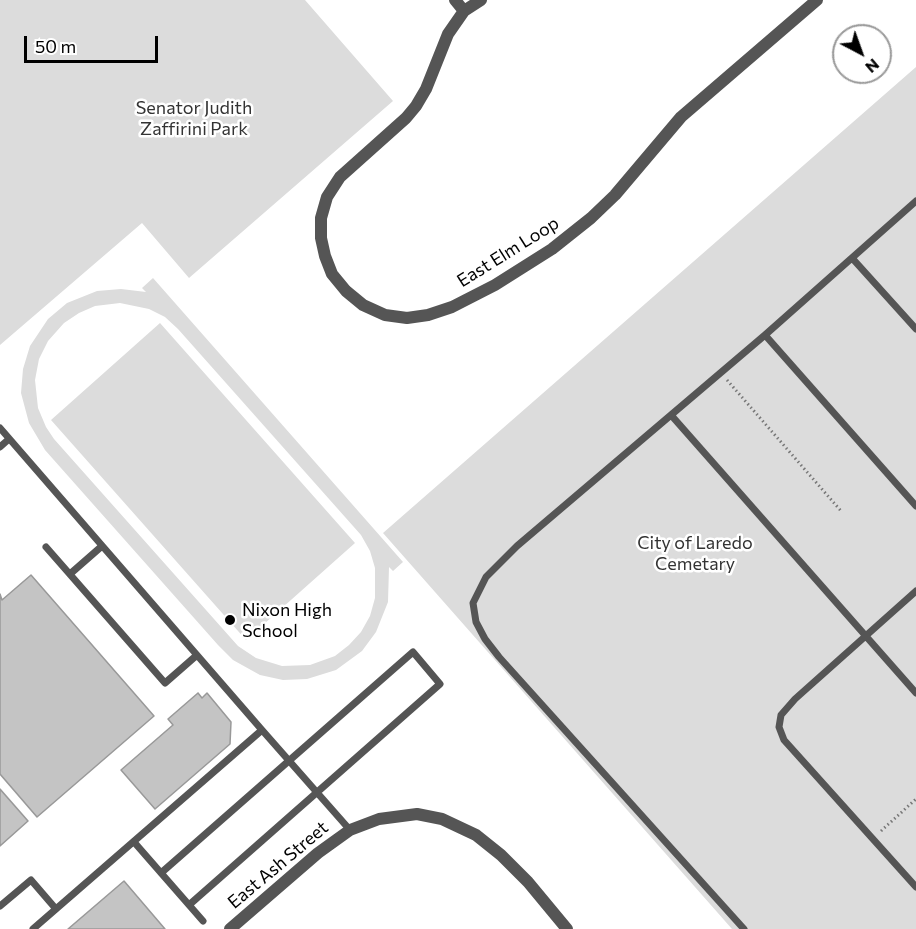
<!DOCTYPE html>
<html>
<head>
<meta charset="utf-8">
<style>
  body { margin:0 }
  #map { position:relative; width:916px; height:929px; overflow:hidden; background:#fff; font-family:Commissioner,sans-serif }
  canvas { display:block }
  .north { position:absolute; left:832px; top:24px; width:60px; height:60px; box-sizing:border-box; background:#fff; border:2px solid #999; border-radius:50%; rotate:139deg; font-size:16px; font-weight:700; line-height:24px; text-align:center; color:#000 }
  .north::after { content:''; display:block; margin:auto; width:21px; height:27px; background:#000; clip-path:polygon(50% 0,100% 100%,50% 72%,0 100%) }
  .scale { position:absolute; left:24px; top:36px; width:134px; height:27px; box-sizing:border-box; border:3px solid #000; border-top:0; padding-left:8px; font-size:18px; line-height:21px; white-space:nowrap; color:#000; -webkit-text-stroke:4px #fff; paint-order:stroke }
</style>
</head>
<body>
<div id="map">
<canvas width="916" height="929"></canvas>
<div class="north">N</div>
<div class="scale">50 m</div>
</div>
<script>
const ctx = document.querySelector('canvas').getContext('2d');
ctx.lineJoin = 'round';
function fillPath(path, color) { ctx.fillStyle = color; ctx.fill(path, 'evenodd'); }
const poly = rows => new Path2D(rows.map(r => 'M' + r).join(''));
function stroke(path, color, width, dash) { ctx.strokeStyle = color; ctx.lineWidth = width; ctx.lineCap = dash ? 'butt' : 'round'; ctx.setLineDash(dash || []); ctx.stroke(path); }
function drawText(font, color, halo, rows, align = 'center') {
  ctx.font = font + ' Commissioner,sans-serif'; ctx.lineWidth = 5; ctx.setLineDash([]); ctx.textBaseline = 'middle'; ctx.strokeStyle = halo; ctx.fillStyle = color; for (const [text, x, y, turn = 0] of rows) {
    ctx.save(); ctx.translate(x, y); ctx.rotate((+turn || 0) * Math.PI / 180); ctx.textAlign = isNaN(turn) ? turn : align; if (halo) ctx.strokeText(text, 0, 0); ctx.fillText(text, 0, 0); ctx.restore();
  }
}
const green = poly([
  [0,0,305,0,393,101,189,278,142,223,0,345],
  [916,67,916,929,732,929,383,533],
  [153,278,403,562,393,571,389,567,388,602,376,632,362,651,336,670,307,679,283,680,260,675,233,660,218,645,45,450,29,423,21,393,23,369,30,346,48,319,67,303,97,291,121,289,146,292,142,288],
  [120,303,149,309,165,317,178,329,361,535,370,551,375,568,375,598,370,616,361,632,349,645,335,656,310,665,282,666,256,658,238,646,54,439,46,427,38,408,35,380,39,359,48,341,64,323,79,313,95,306],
  [160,323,355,543,246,640,51,420]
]);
const building = poly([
  [31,575,154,716,37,817,0,774,0,594,2,600,31,575],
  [198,693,202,698,207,693,231,722,230,744,155,809,121,770,173,725,168,719,198,693],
  [0,789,28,821,0,846,0,789],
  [124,881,165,929,68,929,124,881]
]);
const path = poly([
  [727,380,841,511],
  [881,831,916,799]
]);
const service = poly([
  [852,258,916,329],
  [765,335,916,506],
  [671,415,916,693],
  [0,428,262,730,33,929],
  [0,447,9,439],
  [46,547,165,683,197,655],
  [70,574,102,546],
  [916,591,795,699,781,715,779,727,784,740,916,887],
  [262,730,350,830],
  [134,842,203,921],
  [161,873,413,652,440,684,189,905],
  [0,906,31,880,56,909],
  [744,929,499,657,485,639,476,622,473,603,486,577,517,546,765,335,916,201]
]);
const minor = poly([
  [455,0,464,11],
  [481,0,464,11,448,34,426,89,416,106,406,118,340,177,327,197,321,218,321,238,325,256,332,274,346,291,363,305,385,315,407,318,428,315,452,307,495,285,552,249,591,218,615,195,681,117,817,0],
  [230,929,318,853,350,830,379,819,417,814,442,819,476,835,501,855,528,882,567,929]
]);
const markers = [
  [230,620,6,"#000"]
];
const parkNames = [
  ["Senator Judith",194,108],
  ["Zaffirini Park",194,129],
  ["City of Laredo",695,543],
  ["Cemetary",695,564]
];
const streetNames = [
  ["East Elm Loop",508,252,-32],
  ["East Ash Street",278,865,-40]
];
const poiNames = [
  ["Nixon High",242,610],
  ["School",242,631]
];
fillPath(green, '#dcdcdc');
fillPath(building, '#c4c4c4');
stroke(building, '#999', 1.5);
stroke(path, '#777', 3, [1.5, 3]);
stroke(service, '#555', 7);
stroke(minor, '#555', 12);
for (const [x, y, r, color] of markers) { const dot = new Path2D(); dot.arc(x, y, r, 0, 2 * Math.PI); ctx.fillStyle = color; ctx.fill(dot); stroke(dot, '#fff', 2); }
drawText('18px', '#333', '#fff', parkNames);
drawText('18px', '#000', '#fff', streetNames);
drawText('18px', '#000', '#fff', poiNames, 'left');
</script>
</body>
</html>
